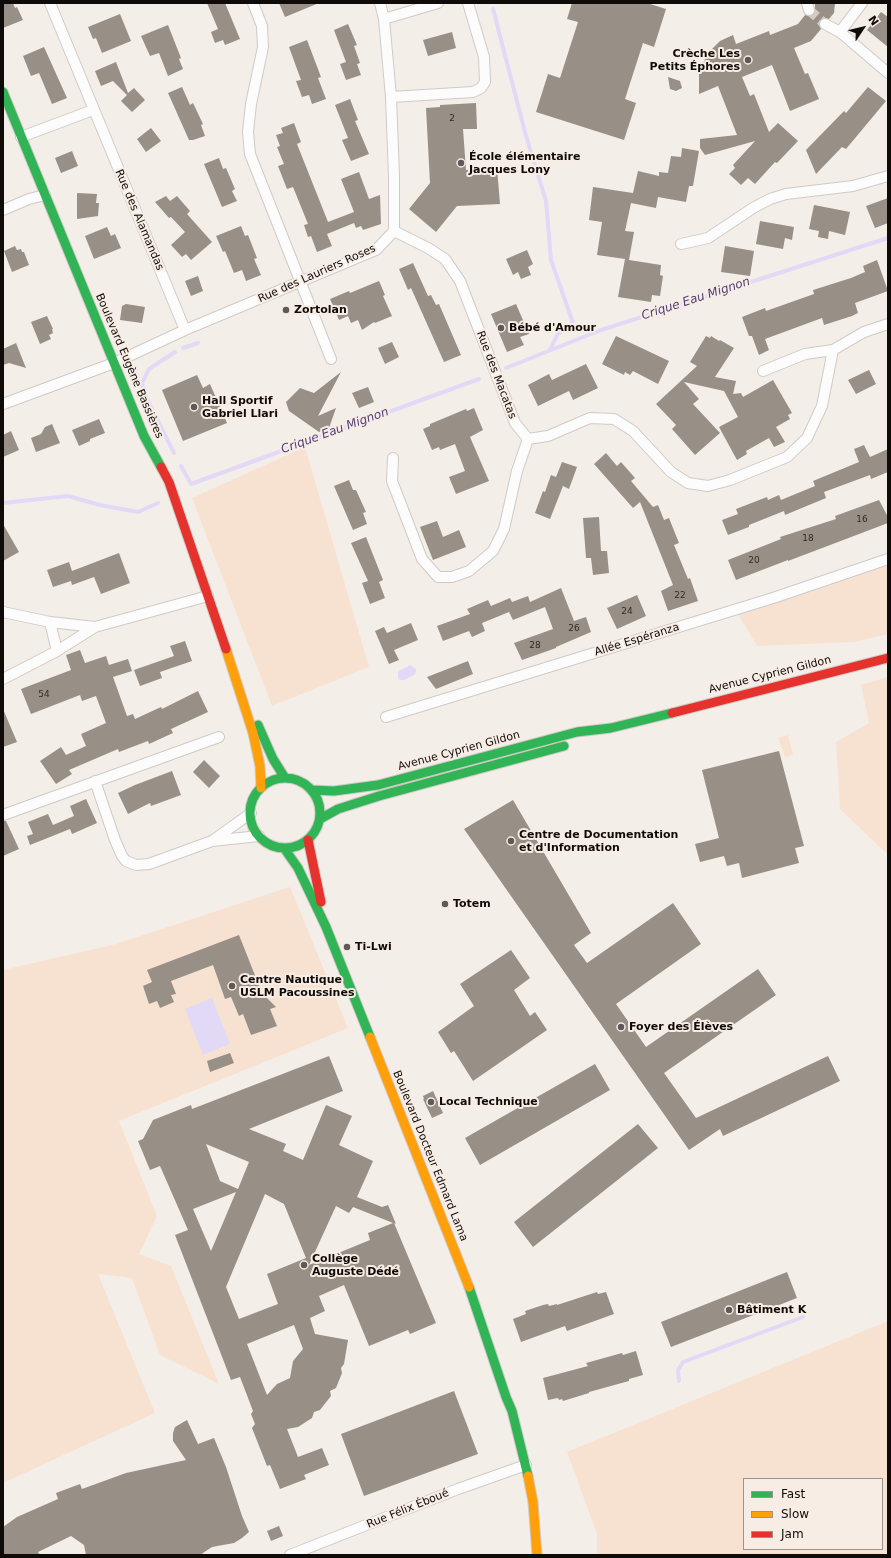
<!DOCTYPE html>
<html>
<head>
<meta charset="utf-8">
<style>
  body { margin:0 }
  #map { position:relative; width:891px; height:1558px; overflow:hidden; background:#f4eee8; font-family:"DejaVu Sans",sans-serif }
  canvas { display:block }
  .frame { position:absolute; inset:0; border:4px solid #0f0b09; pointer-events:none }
  .legend { position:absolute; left:743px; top:1478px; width:140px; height:72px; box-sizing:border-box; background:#f8ede4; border:1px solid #9b938c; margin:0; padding:5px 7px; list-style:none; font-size:12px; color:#0f0b09 }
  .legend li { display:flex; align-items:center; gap:8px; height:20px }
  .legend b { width:20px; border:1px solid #9b938c }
  .north { position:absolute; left:843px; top:8px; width:40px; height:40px; -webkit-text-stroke:3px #f8ede4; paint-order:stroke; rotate:55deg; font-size:11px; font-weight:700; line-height:16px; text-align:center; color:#0f0b09 }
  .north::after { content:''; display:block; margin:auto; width:14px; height:18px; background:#0f0b09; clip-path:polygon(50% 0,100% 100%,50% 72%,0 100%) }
</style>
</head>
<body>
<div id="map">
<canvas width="891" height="1558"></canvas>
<div class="frame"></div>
<ul class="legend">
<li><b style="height:5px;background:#30b455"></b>Fast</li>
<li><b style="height:5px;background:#ff9f0a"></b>Slow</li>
<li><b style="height:5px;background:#e5322d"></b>Jam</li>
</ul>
<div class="north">N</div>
</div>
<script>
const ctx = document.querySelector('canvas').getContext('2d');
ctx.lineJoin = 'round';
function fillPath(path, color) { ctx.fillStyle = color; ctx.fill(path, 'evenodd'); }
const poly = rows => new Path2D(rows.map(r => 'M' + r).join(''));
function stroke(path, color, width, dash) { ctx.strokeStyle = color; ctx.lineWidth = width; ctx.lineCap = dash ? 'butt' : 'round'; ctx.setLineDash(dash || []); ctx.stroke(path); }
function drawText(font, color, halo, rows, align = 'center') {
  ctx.font = font + ' "DejaVu Sans",sans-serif'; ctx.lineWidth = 4; ctx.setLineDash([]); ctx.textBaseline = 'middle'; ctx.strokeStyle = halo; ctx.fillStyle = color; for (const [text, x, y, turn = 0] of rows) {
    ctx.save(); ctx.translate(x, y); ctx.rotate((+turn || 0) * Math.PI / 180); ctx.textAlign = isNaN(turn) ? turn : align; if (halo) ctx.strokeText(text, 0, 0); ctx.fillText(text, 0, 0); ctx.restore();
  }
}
const green = poly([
  [305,447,369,667,272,706,192,498],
  [888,565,888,634,855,642,757,646,738,614],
  [888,677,888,855,840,809,836,742,869,723,861,685],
  [788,735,793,755,785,757,778,738],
  [290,887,348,1028,119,1121,157,1216,139,1254,171,1266,219,1384,160,1355,132,1278,98,1274,155,1413,3,1483,3,970,116,944],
  [888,1321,888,1555,597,1555,597,1534,567,1452],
  [744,1479,882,1479,882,1549,744,1549]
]);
const water = poly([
  [410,665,416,669,416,672,414,675,404,680,400,680,398,678,398,673,399,671],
  [212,998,230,1044,203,1055,185,1009]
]);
const stream = poly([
  [493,9,526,136,546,201,551,260,573,323,557,335,550,350],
  [183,348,198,343],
  [506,368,601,330,888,238],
  [174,453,146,397,142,383,149,369,175,352],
  [181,466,191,484,479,379],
  [3,503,68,496,100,505,138,512,158,503],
  [679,1381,678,1370,683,1362,803,1317]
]);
const building = poly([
  [3,3,13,3,15,8,17,7,23,20,3,28],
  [207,3,225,3,240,39,225,45,223,40,215,43,211,32,218,29],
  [279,3,319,3,285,17],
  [572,3,647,3,666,9,654,47,643,43,625,99,636,103,624,140,536,112,548,74,560,78,578,22,567,19],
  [815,3,835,3,834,13,829,19,824,18,819,21,819,25,821,29,811,41,794,48,805,74,808,73,819,99,790,111,772,65,742,77,750,96,754,94,769,132,778,123,798,141,777,163,775,162,755,184,748,178,741,185,729,174,735,168,733,165,755,141,705,155,700,148,700,139,737,135,718,86,699,94,699,74,707,54,720,41,733,35,736,44,769,31,770,35,798,24,805,15,810,16,814,14,815,11],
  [881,12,888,17,888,47,867,30],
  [120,14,131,41,102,53,96,38,93,39,88,27],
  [348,24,357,45,354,46,360,63,357,64,361,75,346,80,340,64,346,62,334,30],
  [168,25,181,58,179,59,183,69,168,76,159,53,150,56,141,36],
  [452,32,456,48,428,56,423,40],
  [307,40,321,77,318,78,326,99,312,104,309,95,302,97,296,81,301,80,289,47],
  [44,47,67,98,52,104,39,73,31,76,23,56],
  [116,62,128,93,134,88,145,100,132,112,121,101,127,95,113,81,101,86,95,71],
  [668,77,680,81,682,88,676,91,670,89],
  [182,87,190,105,193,103,203,124,201,125,205,136,193,140,189,140,168,93],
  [868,87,886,101,846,149,842,147,816,174,806,150,844,111,846,113],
  [350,99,358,120,355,121,369,154,351,161,342,140,348,138,335,105],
  [476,103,477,129,463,129,466,170,497,168,500,204,457,206,436,232,409,209,430,183,426,108,440,107,440,105],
  [294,123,301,142,297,144,328,222,354,212,341,179,359,172,369,199,380,195,381,224,363,230,361,226,356,228,354,223,327,234,332,246,317,252,311,236,308,237,304,225,308,224,293,187,287,189,278,166,284,164,277,147,280,146,276,135,283,133,281,128],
  [151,128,161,141,146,152,137,139],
  [682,148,699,151,693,186,689,186,686,202,658,197,656,208,631,203,625,231,634,232,629,260,661,265,660,275,663,276,660,296,652,295,651,302,618,297,625,259,597,255,602,222,589,220,593,187,633,193,638,171,659,176,659,172,668,173,671,156,681,157],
  [72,151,78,166,61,173,55,158],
  [219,158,223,169,226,168,235,189,232,191,237,201,222,207,204,164],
  [77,193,97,194,96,203,99,203,98,216,77,219],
  [166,196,170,201,177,196,190,211,187,214,212,242,191,260,186,254,182,257,171,245,185,232,171,217,169,218,155,202],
  [888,198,888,223,875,228,866,206],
  [814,205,850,212,845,235,829,231,828,239,818,237,819,231,809,229],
  [760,221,794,227,792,240,785,238,783,249,756,244],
  [241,226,245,236,248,235,257,258,254,259,261,275,246,281,242,270,234,273,225,251,223,252,216,236],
  [107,227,111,236,115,234,121,248,94,259,85,236],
  [15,246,17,250,21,249,22,252,24,252,29,265,12,272,4,251],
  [725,246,754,251,750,276,721,272],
  [527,250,533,264,528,267,531,275,521,279,518,272,513,275,506,259],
  [877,260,888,291,855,303,858,313,852,316,824,325,822,318,765,339,769,350,759,355,752,336,749,336,742,317,765,308,766,311,814,294,813,290,851,278,865,272,863,266],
  [413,263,428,296,431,295,436,305,439,304,461,355,444,362,411,288,408,290,399,269],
  [198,276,203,291,191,296,185,281],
  [379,281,385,295,383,296,392,316,375,323,374,322,362,330,358,320,351,323,348,316,339,320,330,299,349,291,350,293],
  [126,304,145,307,142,323,120,320,122,306],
  [516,304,529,334,520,337,524,345,507,352,491,314],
  [47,316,53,329,52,329,53,333,49,335,51,339,40,344,31,322],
  [616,336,669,361,658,384,633,371,630,375,625,372,624,375,602,364],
  [706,336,710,338,711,336,719,341,720,340,734,348,715,377,736,381,733,394,741,393,743,397,773,380,792,413,788,415,790,419,776,427,785,442,774,447,769,438,746,451,747,454,737,460,719,427,738,417,724,391,684,382,699,399,693,404,720,433,695,455,672,429,676,425,656,404,697,366,690,362],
  [392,342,399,357,385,364,378,348],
  [16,343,26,368,9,363,3,365,3,349],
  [586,364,598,388,573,400,569,391,538,406,528,385,549,374,552,380],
  [869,370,876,384,856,394,848,380],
  [341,372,318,416,336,408,329,428,319,432,289,411,286,402,300,388,314,393],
  [197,375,203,388,210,384,227,423,183,441,162,390],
  [368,387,374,402,359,408,352,393],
  [474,408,483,430,470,437,489,481,456,494,449,477,465,471,455,444,440,450,439,447,432,450,423,429,430,426,430,424,466,409,467,411],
  [99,419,105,433,90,439,90,441,79,446,72,430],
  [52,424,60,443,36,452,31,438,41,434,45,427],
  [11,431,19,450,3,457,3,435],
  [864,445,870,457,888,449,888,472,871,479,870,475,824,492,826,498,785,515,784,511,749,525,749,527,728,535,722,520,738,514,736,509,767,497,768,500,779,495,781,500,815,486,813,481,859,462,854,449],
  [606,453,617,466,621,462,635,478,631,481,653,507,658,505,664,520,669,518,679,543,674,545,688,579,690,578,698,601,668,611,661,591,673,585,640,502,633,508,594,464],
  [562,462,577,467,569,489,563,486,550,519,535,513,543,491,545,492,551,475,556,477],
  [349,480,353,490,356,490,366,512,363,513,367,524,353,530,334,486],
  [879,500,888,517,888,523,788,561,788,560,736,580,728,560,781,539,780,537,836,519,835,516],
  [599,517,601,551,607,551,609,573,593,575,591,558,586,558,583,518],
  [437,521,443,537,459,530,466,547,433,560,420,527],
  [3,524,19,552,3,561],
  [366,537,383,580,379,582,385,598,370,604,362,583,368,581,351,543],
  [119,553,130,583,101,594,94,577,72,585,71,581,53,587,47,570,69,562,72,571],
  [561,588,574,621,586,617,591,632,556,647,556,648,522,660,514,643,553,629,545,607,513,620,509,612,482,623,485,631,472,637,469,631,443,641,437,626,470,614,467,609,488,600,491,606,510,598,512,602,528,596,530,602],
  [637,595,646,616,617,629,607,608],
  [411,623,418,640,394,650,399,660,389,664,375,631,384,627,387,633],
  [185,641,192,661,160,672,162,678,140,686,134,670,174,656,170,646],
  [80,650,85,663,106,656,109,665,128,659,132,671,113,677,127,716,133,714,135,719,161,707,162,709,198,691,208,712,171,729,173,733,149,744,148,741,119,752,118,749,69,770,72,774,56,784,40,761,61,747,66,755,86,746,81,734,106,723,96,696,82,701,80,695,31,714,21,689,71,670,66,655],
  [468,661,473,674,436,689,427,677],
  [3,709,17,742,3,747],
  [779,751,804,846,795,848,799,863,742,878,739,863,727,866,724,856,700,862,695,844,719,838,702,770],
  [204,760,220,776,209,788,193,772],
  [172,771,181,795,151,806,150,803,128,814,118,793,135,785],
  [86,799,97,823,72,834,70,829,30,845,27,836,33,834,28,822,48,814,53,825,74,816,70,806],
  [513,800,591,933,574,945,587,963,673,903,701,944,616,1004,646,1047,758,969,776,995,664,1073,696,1118,828,1056,840,1081,723,1136,720,1129,689,1150,464,829],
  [3,821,6,821,19,849,3,856],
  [239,935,262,993,276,1007,270,1009,277,1026,251,1035,243,1014,239,1016,231,997,225,999,213,965,171,981,176,994,171,995,174,1002,160,1008,157,1001,149,1004,143,986,152,982,147,970],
  [511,950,530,978,514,990,530,1016,535,1012,547,1030,473,1081,454,1051,451,1053,438,1032,474,1006,460,984],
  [230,1053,234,1063,210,1072,207,1061],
  [329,1056,343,1091,249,1129,286,1144,283,1151,303,1160,326,1105,352,1116,339,1145,373,1161,357,1197,382,1207,388,1205,396,1224,394,1223,436,1323,410,1334,408,1330,369,1346,344,1285,319,1296,325,1311,310,1318,315,1334,348,1340,344,1364,341,1368,342,1373,336,1388,330,1391,331,1396,320,1410,314,1412,312,1418,298,1427,287,1429,298,1457,322,1448,329,1465,304,1475,306,1479,280,1489,270,1465,267,1466,252,1428,255,1424,251,1414,253,1411,240,1377,231,1380,175,1235,188,1230,160,1166,150,1170,138,1141,143,1139,153,1120,191,1105,192,1109],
  [206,1144,249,1162,238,1189,220,1181],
  [236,1192,211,1251,193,1209],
  [265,1194,284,1204,306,1258,267,1274,278,1304,239,1319,226,1287],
  [336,1206,349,1213,353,1207,393,1223,368,1233,370,1240,309,1265],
  [294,1325,303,1349,293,1361,290,1378,277,1384,267,1395,247,1344],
  [595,1064,610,1090,480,1165,465,1138],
  [433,1091,443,1113,432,1118,423,1099,424,1099,423,1096],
  [638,1124,658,1148,533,1247,514,1222],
  [787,1272,797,1298,671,1347,661,1322],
  [597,1292,598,1294,606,1292,614,1314,567,1331,565,1326,521,1342,513,1319,526,1314,525,1311,543,1305,548,1304,549,1306,557,1304,557,1305],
  [636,1351,643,1375,629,1379,629,1381,589,1392,589,1393,563,1401,562,1399,559,1400,558,1398,548,1400,543,1378,588,1366,586,1363,622,1353,623,1355],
  [454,1391,478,1454,364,1496,341,1434],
  [187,1420,198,1444,214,1438,226,1467,242,1516,249,1532,242,1538,234,1543,212,1547,200,1555,86,1555,84,1545,71,1536,38,1552,40,1555,3,1555,3,1527,17,1517,58,1499,56,1493,80,1484,82,1489,126,1473,186,1460,173,1441,173,1433,175,1427],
  [279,1526,283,1536,271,1541,267,1531]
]);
const streetTunnel = poly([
  [809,10,825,24]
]);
const street = poly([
  [50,3,185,330],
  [253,3,262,26,263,47,251,104,248,132,250,154,331,359],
  [807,3,809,10],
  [384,19,438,3],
  [825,24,840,32,888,73],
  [840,32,862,3],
  [391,97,473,92,481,88,485,82,484,57,468,3],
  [21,137,93,110],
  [3,210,29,199,45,195],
  [394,231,428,248,445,259,460,281,515,423,528,439,548,436,590,418,614,419,633,431,671,472,688,483,708,486,730,480,787,457,807,438,822,406,833,350,864,332,888,324],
  [681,244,708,238,753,208,770,199,786,194,853,186,888,176],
  [763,371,805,354,833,350],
  [3,404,114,363,185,330,376,250,394,231,394,176,391,97,384,19,380,3],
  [393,458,392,481,422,559,438,577,452,577,469,571,493,551,504,529,517,471,528,439],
  [3,612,50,622,95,627],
  [50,622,57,651],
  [3,679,57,651,95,627,208,596],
  [386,717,773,598,888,559],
  [95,781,115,840,122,856,126,861,136,865,149,864,212,841,251,813],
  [3,815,219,737],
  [212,841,259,836],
  [290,1555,458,1489,526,1465]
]);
const fast = poly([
  [3,92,144,436,161,467],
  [258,725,273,759,285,778],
  '250 813a35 35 0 1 1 70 0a35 35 0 1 1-70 0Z',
  [312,790,334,791,378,785,577,732,611,728,672,713],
  [320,819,338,809,379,796,564,746],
  [284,848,298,868,326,927,370,1037],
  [469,1287,506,1397,512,1411,528,1476]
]);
const slow = poly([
  [226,649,253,733,260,766,261,788],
  [370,1037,469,1287],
  [528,1476,533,1502,537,1555]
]);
const jam = poly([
  [161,467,169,482,226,649],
  [672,713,888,658],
  [308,840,321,902]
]);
const markers = [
  [748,60,4,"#5f5a57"],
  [461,163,4,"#5f5a57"],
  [286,310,4,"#5f5a57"],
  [501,328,4,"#5f5a57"],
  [194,407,4,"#5f5a57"],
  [511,841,4,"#5f5a57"],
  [445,904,4,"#5f5a57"],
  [347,947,4,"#5f5a57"],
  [232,986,4,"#5f5a57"],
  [621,1027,4,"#5f5a57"],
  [431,1102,4,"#5f5a57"],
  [304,1265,4,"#5f5a57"],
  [729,1310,4,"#5f5a57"]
];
const numberNames = [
  ["2",452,119],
  ["16",862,520],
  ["18",808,539],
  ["20",754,561],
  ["22",680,596],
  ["24",627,612],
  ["26",574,629],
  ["28",535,646],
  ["54",44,695]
];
const poiNames = [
  ["Crèche Les",740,54,"right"],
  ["Petits Éphores",740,67,"right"],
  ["École élémentaire",469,157],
  ["Jacques Lony",469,170],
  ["Zortolan",294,310],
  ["Bébé d'Amour",509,328],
  ["Hall Sportif",202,401],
  ["Gabriel Llari",202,414],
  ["Centre de Documentation",519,835],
  ["et d'Information",519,848],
  ["Totem",453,904],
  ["Ti-Lwi",355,947],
  ["Centre Nautique",240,980],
  ["USLM Pacoussines",240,993],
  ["Foyer des Élèves",629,1027],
  ["Local Technique",439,1102],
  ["Collège",312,1259],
  ["Auguste Dédé",312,1272],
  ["Bâtiment K",737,1310]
];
const streetNames = [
  ["Rue des Alamandas",139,220,67],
  ["Rue des Lauriers Roses",317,274,-24],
  ["Boulevard Eugène Bassières",129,366,67],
  ["Rue des Macatas",496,375,69],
  ["Allée Espéranza",637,640,-17],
  ["Avenue Cyprien Gildon",770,675,-14],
  ["Avenue Cyprien Gildon",459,751,-15],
  ["Boulevard Docteur Edmard Lama",430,1156,68],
  ["Rue Félix Éboué",408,1509,-22]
];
const waterNames = [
  ["Crique Eau Mignon",696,299,-18],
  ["Crique Eau Mignon",335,431,-20]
];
fillPath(green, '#f7e2d2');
fillPath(water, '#e2d9f7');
stroke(stream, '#e2d9f7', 4);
fillPath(building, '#988f87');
stroke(streetTunnel, '#d2ccc7', 10, [10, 5]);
stroke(street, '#d0cac7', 12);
stroke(fast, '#d0cac7', 11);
stroke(slow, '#d0cac7', 11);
stroke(jam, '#d0cac7', 11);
stroke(street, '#fdfcfc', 10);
stroke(fast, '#30b455', 9);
stroke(slow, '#ff9f0a', 9);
stroke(jam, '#e5322d', 9);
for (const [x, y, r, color] of markers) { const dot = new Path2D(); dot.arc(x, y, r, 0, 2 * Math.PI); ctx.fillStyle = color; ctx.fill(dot); stroke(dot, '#f8ede4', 1.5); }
drawText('9px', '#312c28', null, numberNames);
drawText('bold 11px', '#0f0b09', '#f8ede4', poiNames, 'left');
drawText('11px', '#0f0b09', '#f8ede4', streetNames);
drawText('italic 12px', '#4f3f77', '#f8ede4', waterNames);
</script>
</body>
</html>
